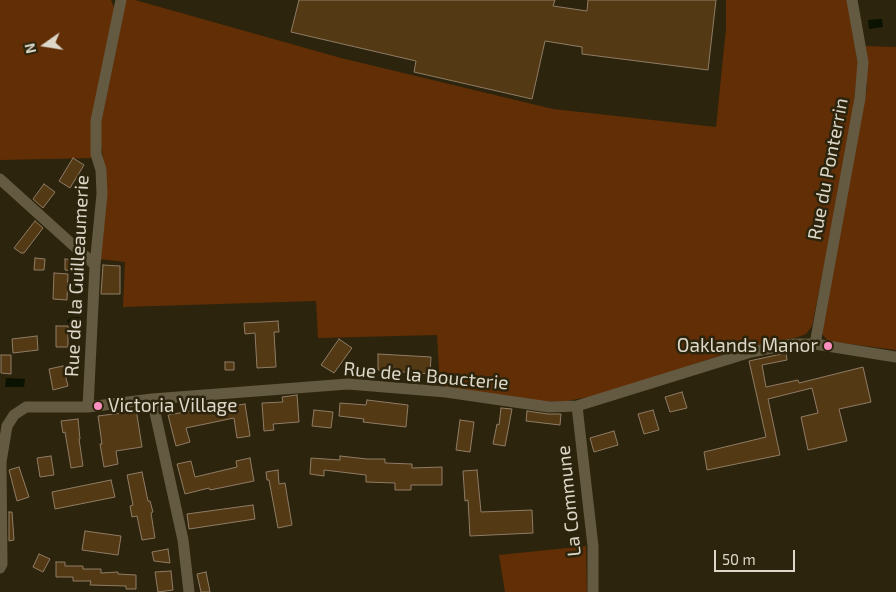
<!DOCTYPE html>
<html>
<head>
<meta charset="utf-8">
<style>
  body { margin:0 }
  #map { position:relative; width:896px; height:592px; overflow:hidden; background:#2c240c; font-family:"Exo 2",sans-serif }
  canvas { display:block }
  .north { position:absolute; left:20px; top:20px; width:50px; height:50px; -webkit-text-stroke:4px #2c240c; paint-order:stroke; rotate:257deg; font-size:14px; font-weight:700; line-height:20px; text-align:center; color:#dcd7c8 }
  .north::after { content:''; display:block; margin:auto; width:18px; height:22px; background:#dcd7c8; clip-path:polygon(50% 0,100% 100%,50% 72%,0 100%) }
  .scale { position:absolute; left:714px; top:550px; width:81px; height:22px; box-sizing:border-box; border:2px solid #dcd7c8; border-top:0; padding-left:6px; font-size:15px; line-height:18px; white-space:nowrap; color:#dcd7c8; -webkit-text-stroke:4px #2c240c; paint-order:stroke }
</style>
</head>
<body>
<div id="map">
<canvas width="896" height="592"></canvas>
<div class="north">N</div>
<div class="scale">50 m</div>
</div>
<script>
const ctx = document.querySelector('canvas').getContext('2d');
ctx.lineJoin = 'round';
function fillPath(path, color) { ctx.fillStyle = color; ctx.fill(path, 'evenodd'); }
const poly = rows => new Path2D(rows.map(r => 'M' + r).join(''));
function stroke(path, color, width, dash) { ctx.strokeStyle = color; ctx.lineWidth = width; ctx.lineCap = dash ? 'butt' : 'round'; ctx.setLineDash(dash || []); ctx.stroke(path); }
function drawText(font, color, halo, rows, align = 'center') {
  ctx.font = font + ' "Exo 2",sans-serif'; ctx.lineWidth = 5; ctx.setLineDash([]); ctx.textBaseline = 'middle'; ctx.strokeStyle = halo; ctx.fillStyle = color; for (const [text, x, y, turn = 0] of rows) {
    ctx.save(); ctx.translate(x, y); ctx.rotate((+turn || 0) * Math.PI / 180); ctx.textAlign = isNaN(turn) ? turn : align; if (halo) ctx.strokeText(text, 0, 0); ctx.fillText(text, 0, 0); ctx.restore();
  }
}
const green = poly([
  [0,0,111,0,115,10,95,158,0,160],
  [126,0,135,0,341,58,553,109,716,127,726,28,726,0,848,0,858,66,850,137,812,326,806,334,798,337,734,351,599,395,567,401,538,402,440,387,437,335,318,338,316,301,123,307,125,262,99,259,107,184,99,132],
  [866,46,896,47,896,350,828,341,821,333,867,88],
  [586,546,587,592,505,592,499,555]
]);
const water = poly([
  [882,19,883,27,869,29,868,20],
  [76,276,85,277,84,294,75,293],
  [76,317,82,318,83,322,79,327,69,324,67,321,70,318],
  [6,378,25,379,24,387,5,387]
]);
const building = poly([
  [299,0,555,0,553,6,587,11,588,0,716,0,708,70,582,54,582,47,545,41,532,99,414,72,416,61,291,32,299,0],
  [73,158,84,165,70,188,59,181,73,158],
  [44,184,55,192,43,208,33,199,44,184],
  [35,221,43,228,24,253,21,253,14,248,35,221],
  [35,258,45,259,44,270,34,270,35,258],
  [65,259,75,260,74,271,65,270,65,259],
  [103,265,120,266,120,294,101,294,103,265],
  [54,273,68,274,67,300,53,299,54,273],
  [278,321,279,332,274,332,276,367,257,368,255,333,245,334,244,323,278,321],
  [56,326,68,326,68,347,56,347,56,326],
  [37,336,38,350,13,353,12,339,37,336],
  [339,339,352,348,334,373,321,365,339,339],
  [786,353,787,360,762,365,766,387,798,380,799,383,863,367,871,402,839,409,847,441,808,450,801,417,818,413,812,388,768,399,780,455,707,470,704,452,766,437,749,361,786,353],
  [378,354,431,357,430,374,378,370,378,354],
  [1,355,11,355,11,374,1,373,1,355],
  [225,362,234,362,234,370,225,370,225,362],
  [63,366,68,386,53,390,49,369,63,366],
  [682,392,687,408,670,412,665,397,682,392],
  [297,395,299,422,273,424,274,430,264,431,262,403,283,402,282,397,297,395],
  [367,400,408,405,406,427,363,422,364,419,339,416,340,403,366,405,367,400],
  [245,404,250,436,237,438,234,418,186,428,190,442,176,446,168,415,218,406,219,408,245,404],
  [501,408,512,409,505,446,493,444,497,424,499,425,501,408],
  [136,409,142,447,116,451,118,464,104,467,100,444,102,444,98,416,122,413,121,410,136,409],
  [314,410,333,412,331,428,312,426,314,410],
  [653,410,659,430,644,434,638,414,653,410],
  [527,411,548,414,561,414,560,425,526,421,527,411],
  [78,419,80,439,79,439,83,466,71,468,65,432,63,433,61,421,78,419],
  [460,420,474,422,470,452,456,450,460,420],
  [614,431,618,445,594,452,590,438,614,431],
  [51,456,54,475,40,477,37,458,51,456],
  [340,456,367,459,385,459,385,463,412,464,412,468,442,467,442,485,411,485,411,490,395,490,395,483,366,482,366,475,324,470,324,476,310,474,311,458,340,460,340,456],
  [250,458,254,481,210,490,209,488,185,494,177,464,191,461,195,477,237,467,236,461,250,458],
  [19,467,29,497,17,501,9,470,19,467],
  [278,470,279,484,285,483,292,525,278,528,269,480,267,480,266,472,278,470],
  [477,470,481,512,532,510,533,533,470,536,468,500,465,501,463,471,477,470],
  [142,472,148,501,150,501,153,512,151,513,155,538,142,540,137,516,132,517,130,506,133,505,127,475,142,472],
  [111,480,115,497,55,509,52,492,111,480],
  [253,505,255,519,189,529,187,514,253,505],
  [9,512,12,512,14,540,9,541,9,512],
  [85,531,121,536,118,555,82,550,85,531],
  [168,549,170,563,154,561,152,552,168,549],
  [39,554,50,559,43,572,33,567,39,554],
  [56,562,65,562,65,566,83,566,83,569,101,569,101,573,118,572,118,574,136,575,136,589,126,589,126,586,90,585,91,581,73,581,73,577,56,577,56,562],
  [171,571,173,590,158,592,155,572,171,571],
  [206,572,210,592,201,592,197,574,206,572]
]);
const minor = poly([
  [0,179,95,265],
  [815,344,860,98,863,62,852,0],
  [152,399,183,540,189,592],
  [577,406,593,546,593,592],
  [88,407,95,265,102,194,101,170,96,154,96,121,121,0],
  [0,568,2,564,1,462,7,426,14,415,26,407,88,407,152,399,348,384,446,392,549,407,577,406,751,352,793,344,815,344,896,357]
]);
const markers = [
  [828,346,5,"#fd8ec0"],
  [98,406,5,"#fd8ec0"]
];
const streetNames = [
  ["Rue du Ponterrin",828,169,-79],
  ["Rue de la Guilleaumerie",77,276,-87],
  ["Rue de la Boucterie",426,376,5],
  ["La Commune",569,501,-96]
];
const poiNames = [
  ["Oaklands Manor",818,346],
  ["Victoria Village",108,406,"left"]
];
fillPath(green, '#622e06');
fillPath(water, '#0a1301');
fillPath(building, '#543915');
stroke(building, '#8f7c66', 1);
stroke(minor, '#635a41', 11);
for (const [x, y, r, color] of markers) { const dot = new Path2D(); dot.arc(x, y, r, 0, 2 * Math.PI); ctx.fillStyle = color; ctx.fill(dot); stroke(dot, '#2c240c', 2); }
drawText('19px', '#dcd7c8', '#2c240c', streetNames);
drawText('19px', '#dcd7c8', '#2c240c', poiNames, 'right');
</script>
</body>
</html>
